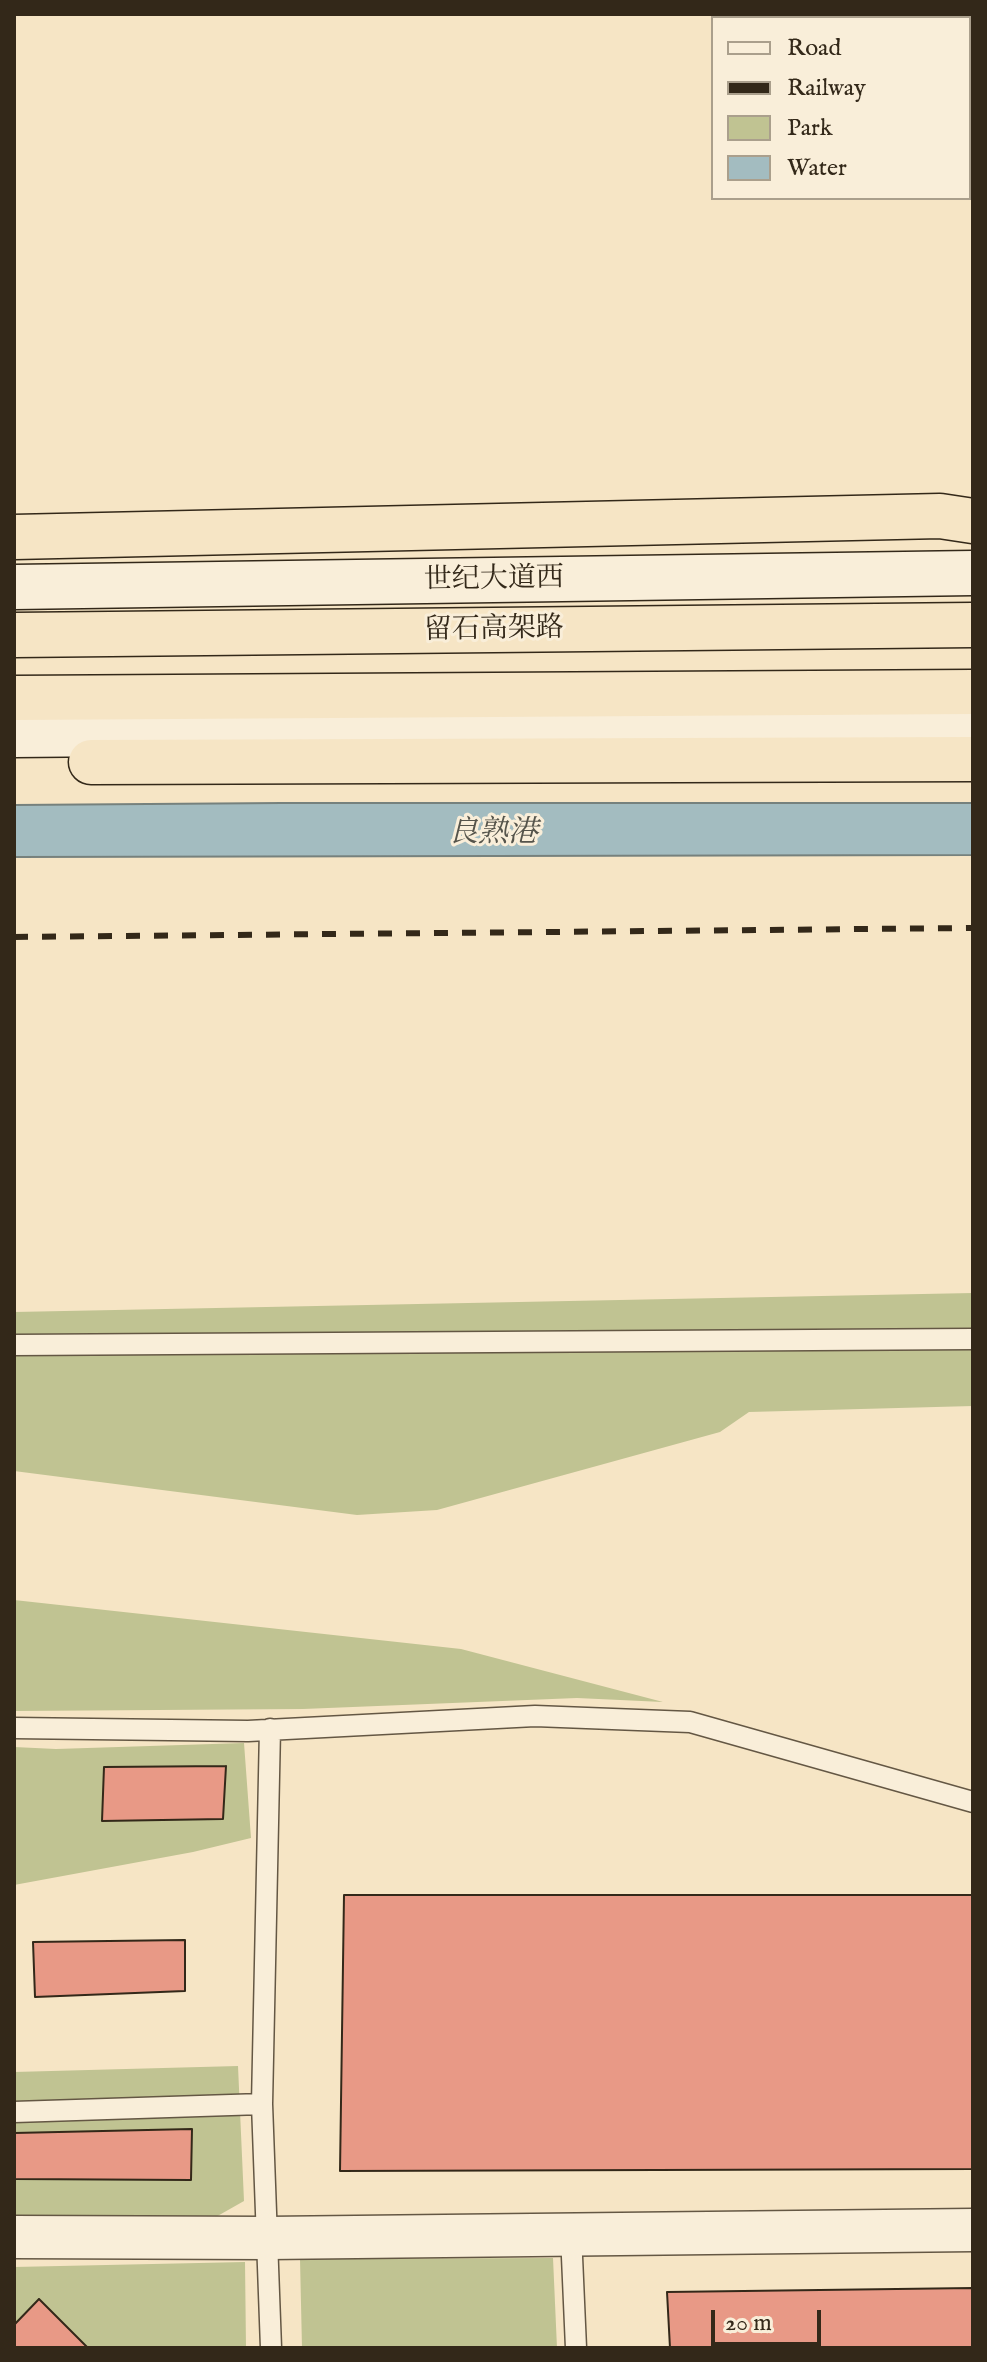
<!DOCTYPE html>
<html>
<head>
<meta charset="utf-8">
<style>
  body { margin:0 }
  #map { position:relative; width:987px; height:2362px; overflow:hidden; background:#f6e5c5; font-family:"IM FELL English",serif }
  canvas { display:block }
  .frame { position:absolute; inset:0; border:16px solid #332819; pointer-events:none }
  .legend { position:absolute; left:711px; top:16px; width:260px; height:184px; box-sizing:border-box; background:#f9eed9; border:2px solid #aa9f8c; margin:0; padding:10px 14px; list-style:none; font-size:24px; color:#332819 }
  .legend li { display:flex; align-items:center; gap:16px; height:40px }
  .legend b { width:40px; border:2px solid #aa9f8c }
  .scale { position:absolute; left:711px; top:2310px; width:110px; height:36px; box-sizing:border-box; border:4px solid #332819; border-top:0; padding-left:10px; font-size:24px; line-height:28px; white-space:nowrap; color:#332819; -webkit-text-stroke:6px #f9eed9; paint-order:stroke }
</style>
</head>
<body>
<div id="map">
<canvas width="987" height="2362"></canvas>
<div class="frame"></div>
<ul class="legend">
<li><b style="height:10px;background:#f9eed9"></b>Road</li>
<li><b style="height:10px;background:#332819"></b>Railway</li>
<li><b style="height:22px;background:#c0c392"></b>Park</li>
<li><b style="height:22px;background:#a3bcc0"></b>Water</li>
</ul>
<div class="scale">20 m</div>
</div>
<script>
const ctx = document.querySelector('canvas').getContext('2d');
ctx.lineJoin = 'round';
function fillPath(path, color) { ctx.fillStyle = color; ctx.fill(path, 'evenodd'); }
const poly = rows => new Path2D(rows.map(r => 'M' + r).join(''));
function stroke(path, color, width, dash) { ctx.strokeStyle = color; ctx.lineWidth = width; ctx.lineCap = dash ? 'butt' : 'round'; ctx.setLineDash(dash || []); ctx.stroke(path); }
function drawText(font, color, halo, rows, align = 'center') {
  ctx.font = font + ' "IM FELL English","Noto Serif SC",serif'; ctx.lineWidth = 6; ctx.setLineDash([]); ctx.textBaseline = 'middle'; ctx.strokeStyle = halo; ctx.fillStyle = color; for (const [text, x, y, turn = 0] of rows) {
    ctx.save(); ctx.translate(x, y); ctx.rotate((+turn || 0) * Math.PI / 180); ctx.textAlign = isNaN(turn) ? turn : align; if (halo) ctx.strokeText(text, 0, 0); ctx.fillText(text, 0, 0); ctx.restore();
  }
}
const green = poly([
  [973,1293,973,1406,749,1412,720,1432,437,1510,357,1515,14,1471,14,1312],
  [14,1600,461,1649,663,1702,577,1698,303,1709,14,1711],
  [244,1743,251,1838,193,1852,14,1885,14,1747,56,1749],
  [238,2066,244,2201,214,2218,14,2215,14,2072],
  [553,2258,557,2348,302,2348,300,2259],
  [245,2262,246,2348,14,2348,14,2267]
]);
const water = poly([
  [282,803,973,803,973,855,14,857,14,805,282,803]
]);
const building = poly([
  [226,1766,223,1819,102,1821,104,1767,226,1766],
  [344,1895,973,1895,973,2169,340,2171,344,1895],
  [185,1940,185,1991,35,1997,33,1942,185,1940],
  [192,2129,191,2180,14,2179,14,2133,192,2129],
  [973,2288,973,2348,670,2348,667,2292,973,2288],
  [39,2299,88,2348,14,2348,14,2325,39,2299]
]);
const lane = poly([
  [14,1345,973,1339],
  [14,1728,248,1731,535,1716,690,1722,973,1802],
  [270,1729,262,2104,271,2348],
  [14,2112,262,2104],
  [571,2234,576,2348]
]);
const street = poly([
  [14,2237,268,2238,973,2230]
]);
const secondary = poly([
  [14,587,973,573],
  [14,735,973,726]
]);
const highway = poly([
  [14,537,940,516,973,521],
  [14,635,973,625],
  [14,698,973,692],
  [91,762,973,759]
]);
const rail = poly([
  [14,937,973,928]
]);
const streetNames = [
  ["世纪大道西",494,581,-1],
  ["留石高架路",494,631,-1]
];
const waterNames = [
  ["良熟港",493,835]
];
fillPath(green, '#c0c392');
fillPath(water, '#a3bcc0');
stroke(water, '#76817d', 2);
fillPath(building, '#e89986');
stroke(building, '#332819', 2);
stroke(lane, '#645744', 23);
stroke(street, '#645744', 45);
stroke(secondary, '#332819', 47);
stroke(highway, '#332819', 47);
stroke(lane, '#f9eed9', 20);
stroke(street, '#f9eed9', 42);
stroke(secondary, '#f9eed9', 44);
stroke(highway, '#f6e5c5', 44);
stroke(rail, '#332819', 6, [14, 14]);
drawText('28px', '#332819', '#f9eed9', streetNames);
drawText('italic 30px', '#55544b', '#f9eed9', waterNames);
</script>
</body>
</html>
